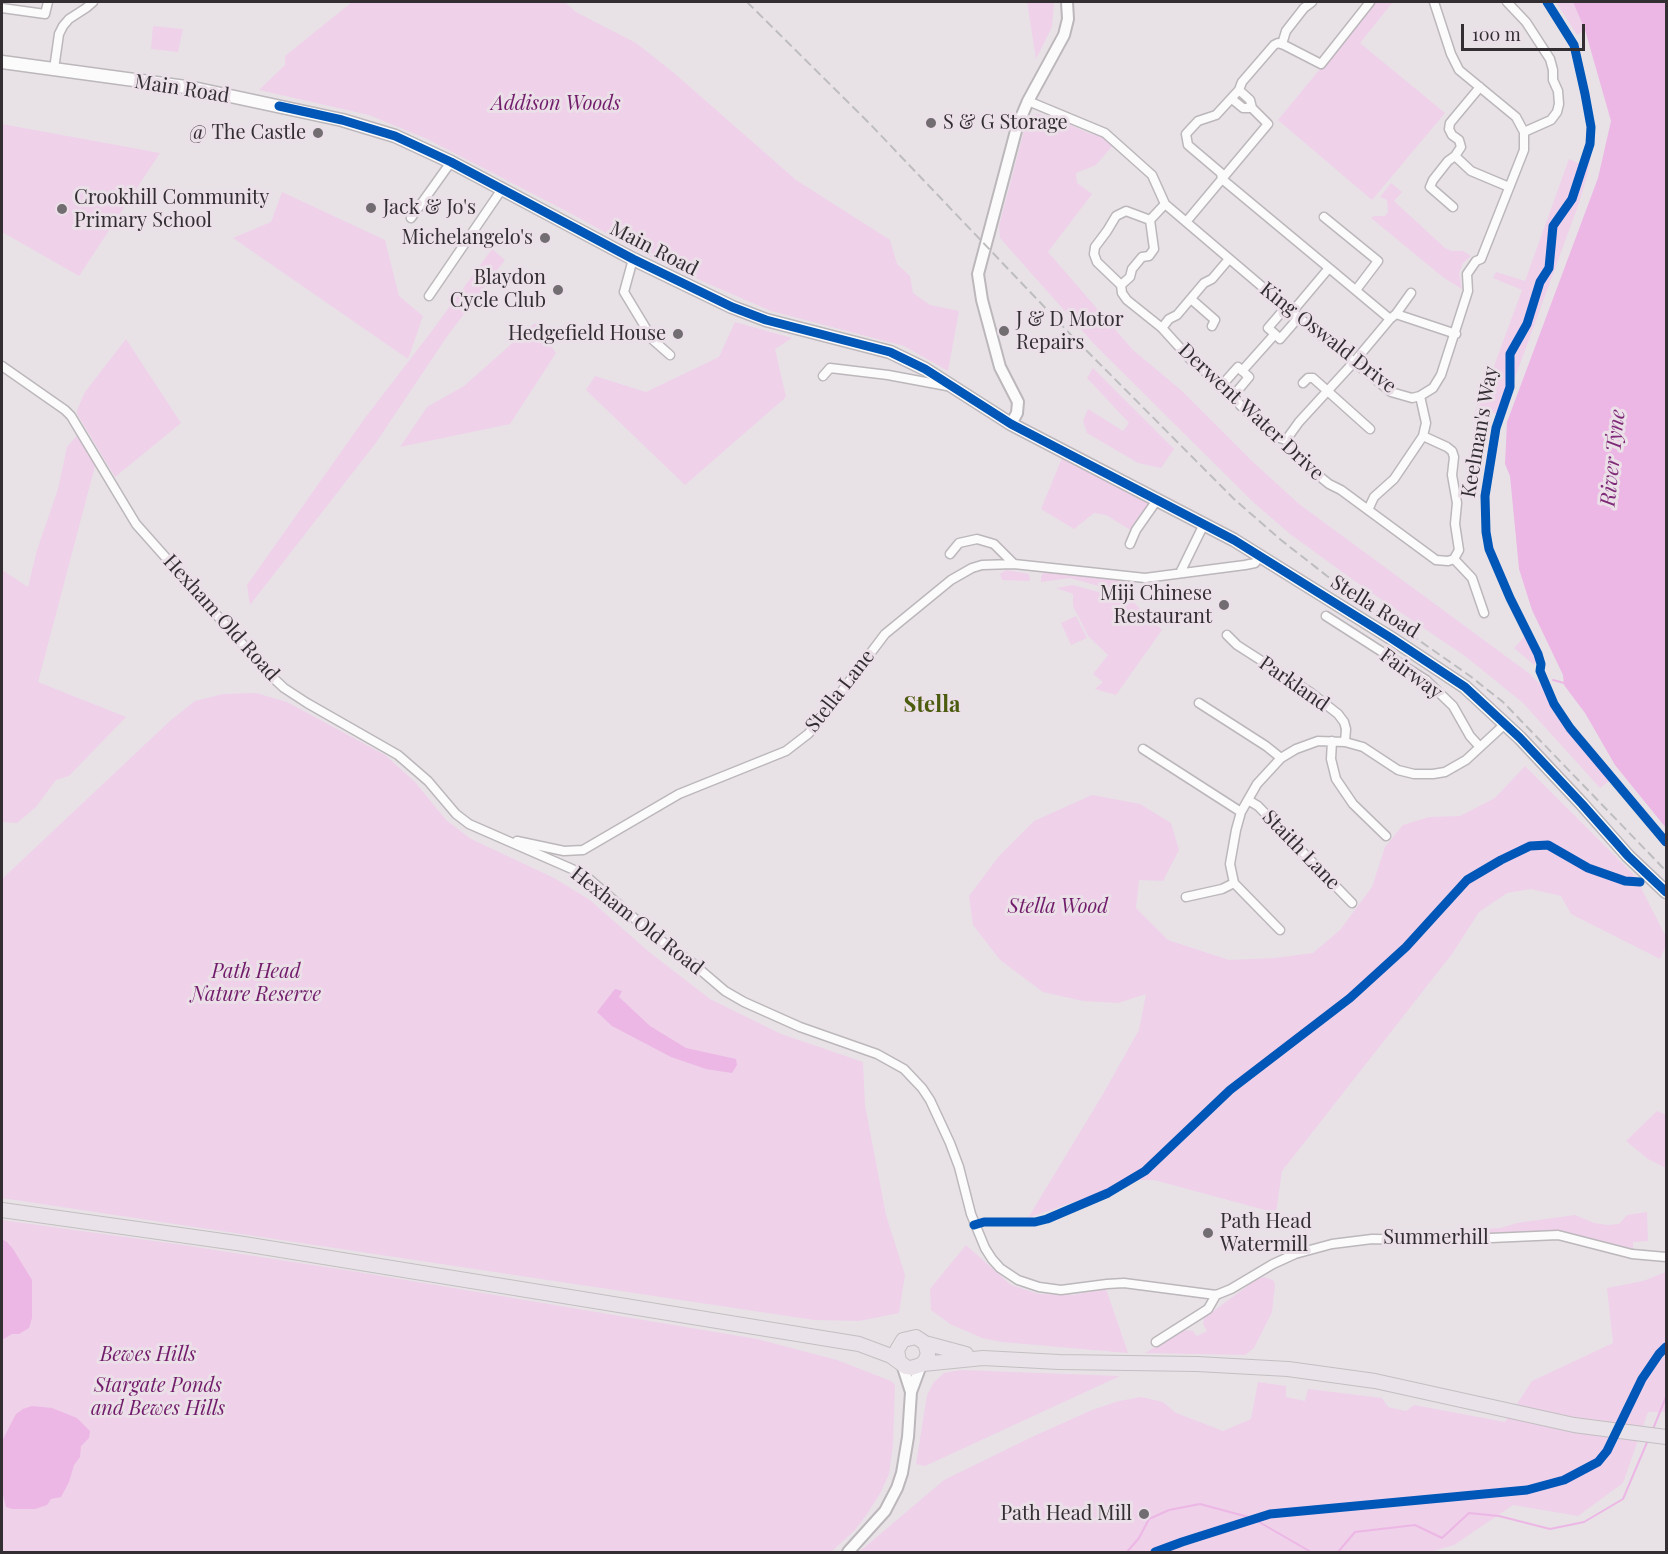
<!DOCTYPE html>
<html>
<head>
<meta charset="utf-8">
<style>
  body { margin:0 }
  #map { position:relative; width:1668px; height:1554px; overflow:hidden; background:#e8e2e7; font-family:"Playfair Display",serif }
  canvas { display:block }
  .frame { position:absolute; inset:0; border:3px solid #322e31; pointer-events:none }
  .scale { position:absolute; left:1461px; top:24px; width:124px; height:27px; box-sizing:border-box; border:3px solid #322e31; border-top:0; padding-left:8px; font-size:18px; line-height:21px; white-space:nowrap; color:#322e31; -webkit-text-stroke:4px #ebdfe8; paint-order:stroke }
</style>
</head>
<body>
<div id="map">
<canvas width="1668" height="1554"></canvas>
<div class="frame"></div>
<div class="scale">100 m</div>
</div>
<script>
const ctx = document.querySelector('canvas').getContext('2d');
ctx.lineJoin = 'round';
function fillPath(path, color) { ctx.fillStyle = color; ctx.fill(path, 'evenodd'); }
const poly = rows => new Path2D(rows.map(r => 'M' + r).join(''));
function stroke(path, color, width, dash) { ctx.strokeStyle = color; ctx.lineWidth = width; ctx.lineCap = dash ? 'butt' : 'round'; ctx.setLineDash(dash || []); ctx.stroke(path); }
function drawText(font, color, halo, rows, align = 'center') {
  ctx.font = font + ' "Playfair Display",serif'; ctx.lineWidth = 6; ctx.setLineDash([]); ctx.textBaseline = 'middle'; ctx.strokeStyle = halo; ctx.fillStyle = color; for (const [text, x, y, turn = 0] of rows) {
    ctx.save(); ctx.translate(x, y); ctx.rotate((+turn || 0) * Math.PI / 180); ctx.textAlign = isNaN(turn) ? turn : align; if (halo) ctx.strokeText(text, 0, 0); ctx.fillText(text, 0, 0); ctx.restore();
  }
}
const green = poly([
  [352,2,565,2,576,12,636,43,674,73,796,180,890,240,897,264,910,276,913,293,930,305,959,311,948,371,904,346,771,311,711,285,646,255,570,213,427,139,369,115,259,90,285,65,285,56],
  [1027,2,1054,2,1052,27,1036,59],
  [1375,2,1393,2,1360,43,1445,113,1372,200,1278,120],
  [1556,2,1573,2,1585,30,1577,35],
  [153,26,183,29,178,52,151,49],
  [1039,114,1064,122,1088,133,1103,137,1114,144,1096,165,1076,173,1077,183,1092,194,1048,252,1133,350,1182,391,1253,462,1299,504,1530,674,1542,686,1554,712,1609,781,1600,788,1523,703,1465,656,1363,587,1290,534,1253,502,1094,344,1000,238,999,226,1024,131,1028,118,1032,115],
  [2,124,160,153,79,276,2,232],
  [1593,144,1588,173,1579,203,1513,383,1506,394,1497,414,1493,413,1488,417,1475,411,1486,388,1522,290,1493,278,1496,272,1525,281,1569,159,1580,164],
  [1391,183,1402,192,1394,201,1445,248,1452,251,1463,251,1471,256,1463,263,1459,273,1462,289,1444,278,1371,218,1374,216,1385,216,1388,212,1387,200,1380,197],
  [282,192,385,240,399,296,423,316,408,359,233,238,271,222],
  [492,249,505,260,448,335,375,444,250,605,247,585,365,418,431,332],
  [735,322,792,338,775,349,786,397,685,485,586,390,595,376,646,392,719,357],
  [535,323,556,353,510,424,400,447,427,407,464,386],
  [126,339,181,423,115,477,77,414,77,410,85,392],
  [1093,368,1174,449,1161,468,1138,463,1087,433,1083,421,1088,409,1123,431,1129,423,1087,378],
  [80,432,89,448,95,466,38,682,126,717,69,776,56,780,36,807,17,823,2,822,2,570,28,587,37,550,58,489,67,447],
  [1062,458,1152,502,1132,531,1106,515,1094,513,1074,529,1041,509],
  [1006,570,1029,574,1030,581,1002,580,1000,574],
  [1046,570,1135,579,1109,589,1070,578,1041,582,1041,576],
  [1073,585,1113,596,1126,595,1162,630,1116,695,1095,689,1103,682,1093,674,1108,655,1088,636,1073,606,1073,594,1056,588],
  [1076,616,1087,638,1071,645,1061,623],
  [1526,635,1537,660,1534,665,1514,648],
  [256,693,287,702,385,755,415,782,446,820,471,839,554,878,590,900,648,951,710,999,781,1034,863,1062,865,1105,886,1215,905,1275,899,1313,859,1321,814,1320,2,1198,2,879,171,720,195,701,223,694],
  [1525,766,1635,876,1666,937,1666,945,1660,959,1571,914,1561,896,1531,889,1507,893,1479,912,1452,954,1282,1171,1276,1213,1154,1180,1137,1180,1028,1218,1103,1094,1139,1030,1146,994,1118,1003,1083,1001,1043,992,1000,960,973,925,969,896,999,856,1034,821,1092,795,1140,804,1171,823,1179,850,1163,881,1139,880,1136,908,1168,940,1229,960,1275,958,1313,953,1340,930,1372,887,1385,847,1403,825,1429,817,1460,816,1495,798],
  [1657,1111,1666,1115,1666,1168,1648,1159,1626,1141],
  [1647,1212,1648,1241,1633,1242,1633,1250,1557,1231,1457,1236,1465,1230,1501,1228,1517,1223,1575,1215,1594,1223,1608,1225,1619,1224,1627,1215],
  [2,1220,176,1244,358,1272,757,1339,837,1360,891,1381,895,1385,893,1444,889,1474,881,1492,867,1514,855,1530,831,1552,2,1552],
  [966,1245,1011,1285,1039,1294,1073,1295,1106,1289,1128,1353,1002,1342,982,1338,950,1324,931,1310,930,1289],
  [1666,1272,1666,1412,1648,1412,1623,1483,1578,1516,1513,1505,1454,1545,1430,1552,859,1552,944,1480,1034,1436,1092,1410,1119,1401,1141,1397,1163,1402,1176,1413,1223,1431,1251,1419,1258,1382,1286,1386,1286,1397,1305,1401,1308,1389,1382,1398,1388,1407,1406,1411,1414,1405,1505,1422,1532,1381,1613,1343,1607,1288,1643,1281],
  [1264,1277,1273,1280,1275,1285,1272,1312,1254,1348,1245,1355,1145,1353,1185,1330,1193,1331,1197,1336,1207,1331,1203,1324,1204,1318,1257,1279],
  [960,1370,1120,1376,925,1466,916,1464,927,1395,934,1382,944,1373]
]);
const water = poly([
  [1573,2,1666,2,1666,828,1615,765,1585,713,1564,685,1563,675,1532,610,1519,569,1510,476,1505,464,1507,422,1598,178,1611,121,1585,30],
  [615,989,622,991,619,997,650,1026,686,1048,736,1059,737,1065,732,1073,706,1069,671,1057,612,1026,597,1012],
  [2,1239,7,1242,13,1249,32,1280,32,1318,29,1328,19,1334,12,1334,2,1340],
  [32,1406,52,1408,77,1418,90,1431,89,1438,81,1446,80,1457,74,1465,69,1482,61,1497,51,1499,47,1505,35,1509,12,1509,6,1507,2,1491,2,1441,16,1414,23,1409]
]);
const stream = poly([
  [1553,680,1564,683],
  [1653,1429,1666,1397],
  [1127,1552,1139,1538,1149,1519,1169,1510,1200,1504,1252,1518,1311,1552],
  [1338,1552,1355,1532,1415,1525,1442,1538,1469,1513,1499,1516,1550,1529,1584,1522,1623,1499,1648,1440]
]);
const minor = poly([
  [1507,2,1526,22,1550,59,1553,70,1553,80,1558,91,1559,104,1557,112,1551,120,1524,132],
  [2,8,45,14,48,2],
  [1282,44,1286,31,1304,8,1312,2],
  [54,69,59,34,63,26,69,19,86,8,93,2],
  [1480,87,1450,123,1449,129,1452,135,1459,140,1461,147,1455,156,1471,171,1509,187],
  [1239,90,1216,115,1198,121,1186,134,1188,145,1221,173,1222,179,1329,268,1292,312],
  [1232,99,1243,108,1252,108],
  [1028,101,1105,133,1152,175,1165,204,1286,307,1391,392,1412,398,1420,396,1433,388,1441,375,1468,291,1467,274,1476,261,1481,259,1524,150,1524,132,1516,117,1459,70,1451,54,1434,2],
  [1453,207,1430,187,1433,180,1448,161,1455,156],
  [1324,217,1378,261,1356,290],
  [411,218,451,162],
  [1150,220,1126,211,1116,216,1107,231,1095,247,1094,254,1097,262,1121,285,1122,293,1127,300,1162,328,1191,360,1234,395,1240,405,1277,437,1286,440,1297,458,1329,484,1341,490,1436,560,1448,561,1454,559,1459,550,1455,524,1457,503,1452,475,1454,457,1452,451,1447,447,1423,436],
  [1186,222,1268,124,1252,108,1250,100,1239,90,1242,82,1274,45,1278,43,1284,45,1321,64,1370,2],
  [633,259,624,292,653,340,670,355],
  [1329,268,1390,319],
  [1121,285,1130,277,1132,269,1142,257,1149,256,1154,249,1150,220,1165,204],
  [429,296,502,189],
  [1191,299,1215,320,1212,326],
  [1396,314,1411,293],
  [1162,328,1169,319,1177,315,1204,283,1212,279,1229,259],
  [1275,334,1268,328,1286,307],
  [2,366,65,410,71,416,136,524,269,674,284,688,307,703,398,755,428,781,456,814,469,824,572,869,588,878,656,937,691,962,725,991,744,1002,800,1027,877,1054,904,1069,922,1088,930,1100,950,1143,959,1167,971,1214,985,1248,992,1259,1000,1268,1018,1280,1039,1287,1061,1290,1107,1284,1124,1283,1216,1295,1231,1289,1273,1264,1295,1254,1332,1244,1372,1239,1446,1240,1558,1235,1632,1254,1666,1257],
  [1242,371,1275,334,1280,339,1299,317],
  [823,376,830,368,888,375,947,386],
  [1303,383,1308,378,1313,378,1370,429],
  [1222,385,1238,367,1249,377,1234,395],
  [1286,440,1299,422,1354,362,1390,319,1396,314,1456,334],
  [1368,510,1374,497,1394,479,1423,436,1426,423,1420,396],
  [1130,544,1136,530,1157,500],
  [950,554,959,543,977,539,994,544,1014,564],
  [1454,559,1472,578,1484,613],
  [1180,573,1204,524],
  [1326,616,1426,680,1453,706,1470,736,1480,747],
  [1227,635,1237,645,1310,692,1338,714,1344,722,1346,729,1345,742],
  [1199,703,1266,746,1281,758],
  [1332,741,1331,759,1336,779,1353,804,1386,836],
  [1143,749,1241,812],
  [1248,800,1258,806,1352,903],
  [517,841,564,851,583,850,679,794,786,751,808,734,817,724,885,634,951,580,972,568,982,565,1014,564,1145,578,1245,565,1255,563,1260,556],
  [1186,897,1222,889,1234,883],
  [1280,930,1234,883,1230,864,1236,830,1241,812,1257,784,1281,758,1296,749,1318,741,1345,742,1363,747,1398,770,1414,774,1433,774,1445,772,1466,760,1505,724],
  [1156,1342,1208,1309,1216,1295]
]);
const tertiary = poly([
  [1011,424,1017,413,1018,402,1000,367,982,300,978,274,1017,127,1028,101,1064,35,1068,19,1067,2],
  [902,1364,911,1392],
  [848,1552,885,1511,897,1488,902,1473,908,1437,911,1392,921,1365]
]);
const secondary = poly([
  [2,62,193,88,342,120,395,136,451,162,633,259,732,307,766,320,890,352,925,369,1011,424,1234,540,1391,638,1465,687,1520,738,1582,804,1628,856,1666,892]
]);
const primary = poly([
  [2,1210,244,1244,859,1344,891,1356,906,1367,911,1368,921,1365,925,1361,928,1354,925,1343,916,1337,903,1340,897,1350,899,1361],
  [925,1343,966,1354],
  [923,1364,983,1358,1059,1362,1197,1364,1288,1369,1375,1381,1574,1425,1666,1437]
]);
const rail = poly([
  [747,2,870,124,1073,337,1234,499,1281,540,1327,576,1470,676,1503,702,1666,871]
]);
const cycleway = poly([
  [1547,2,1574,45,1585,94,1591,127,1590,144,1572,199,1553,226,1549,268,1540,282,1527,324,1510,354,1510,387,1496,428,1485,496,1486,532,1489,549,1510,598,1538,654,1541,664,1540,671,1554,704,1570,728,1666,842],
  [279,106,342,120,395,136,451,162,633,259,732,307,766,320,890,352,925,369,1011,424,1234,540,1391,638,1465,687,1520,738,1582,804,1628,856,1666,892],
  [974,1225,984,1222,1035,1222,1047,1219,1108,1193,1145,1171,1230,1090,1350,998,1406,947,1467,880,1501,860,1530,846,1548,845,1588,868,1625,881,1640,882],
  [1155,1552,1182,1542,1270,1514,1527,1490,1564,1480,1598,1462,1607,1451,1642,1379,1659,1354,1666,1347]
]);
const markers = [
  [931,123,6,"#726d71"],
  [318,133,6,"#726d71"],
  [371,208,6,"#726d71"],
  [62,209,6,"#726d71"],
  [545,238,6,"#726d71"],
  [558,290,6,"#726d71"],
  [1004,331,6,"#726d71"],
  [678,334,6,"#726d71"],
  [1224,605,6,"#726d71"],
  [1208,1233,6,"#726d71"],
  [1144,1514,6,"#726d71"]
];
const streetNames = [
  ["Main Road",182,89,9],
  ["Main Road",654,249,27],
  ["King Oswald Drive",1328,338,38],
  ["Derwent Water Drive",1251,412,43],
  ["Keelman's Way",1480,432,-80],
  ["Stella Road",1375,607,32],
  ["Hexham Old Road",221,618,48],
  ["Fairway",1411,674,36],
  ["Parkland",1294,684,35],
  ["Stella Lane",840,691,-52],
  ["Staith Lane",1301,850,46],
  ["Hexham Old Road",637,921,38],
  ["Summerhill",1436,1238]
];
const parkNames = [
  ["Addison Woods",556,104],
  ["Stella Wood",1058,907],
  ["Path Head",256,972],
  ["Nature Reserve",256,995],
  ["Bewes Hills",148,1355],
  ["Stargate Ponds",158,1386],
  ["and Bewes Hills",158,1409]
];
const poiNames = [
  ["S & G Storage",943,123,"left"],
  ["@ The Castle",306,133],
  ["Crookhill Community",74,198,"left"],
  ["Primary School",74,221,"left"],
  ["Jack & Jo's",383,208,"left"],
  ["Michelangelo's",533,238],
  ["Blaydon",546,278],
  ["Cycle Club",546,301],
  ["J & D Motor",1016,320,"left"],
  ["Repairs",1016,343,"left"],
  ["Hedgefield House",666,334],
  ["Miji Chinese",1212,594],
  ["Restaurant",1212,617],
  ["Path Head",1220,1222,"left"],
  ["Watermill",1220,1245,"left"],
  ["Path Head Mill",1132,1514]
];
const waterNames = [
  ["River Tyne",1613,458,-84]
];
const quarterNames = [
  ["Stella",932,705]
];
fillPath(green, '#efd1ea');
fillPath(water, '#ecb7e5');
stroke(stream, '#ecb7e5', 2);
stroke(minor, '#bbb7bb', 11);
stroke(tertiary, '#bbb7bb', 14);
stroke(secondary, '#bbb7bb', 15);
stroke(primary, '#c2bfc1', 16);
stroke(minor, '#fcfbfb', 8);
stroke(tertiary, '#fcfbfb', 10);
stroke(secondary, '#fcfbfb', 12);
stroke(primary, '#eae2e9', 14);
stroke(rail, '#bebdbd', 2, [9, 4.5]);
stroke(cycleway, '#0057b8', 9);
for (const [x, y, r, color] of markers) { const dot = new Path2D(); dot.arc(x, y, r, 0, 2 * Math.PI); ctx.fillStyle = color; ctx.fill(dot); stroke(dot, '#ebdfe8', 2); }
drawText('20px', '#322e31', '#ebdfe8', streetNames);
drawText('italic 20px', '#711c6a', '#ebdfe8', parkNames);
drawText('20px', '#322e31', '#ebdfe8', poiNames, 'right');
drawText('italic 21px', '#7f2a77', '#ebdfe8', waterNames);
drawText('bold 22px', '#4c5c0f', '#ebdfe8', quarterNames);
</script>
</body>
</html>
